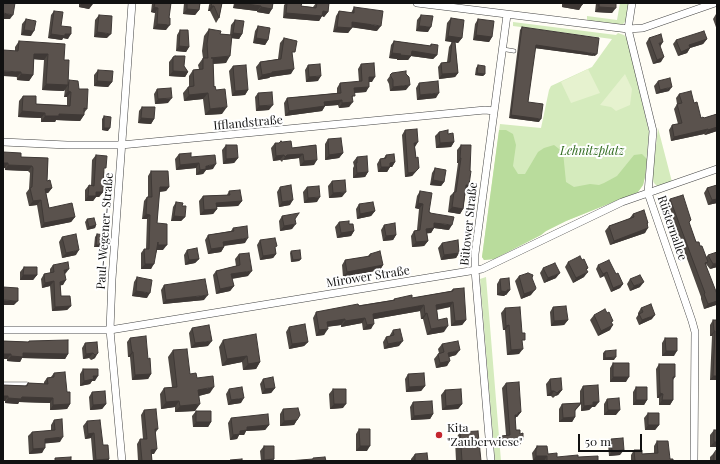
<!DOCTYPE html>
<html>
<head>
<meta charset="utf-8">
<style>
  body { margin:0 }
  #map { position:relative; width:720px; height:464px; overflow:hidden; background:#fffdf5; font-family:"Playfair Display",serif }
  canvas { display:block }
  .frame { position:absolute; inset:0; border:4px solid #111; pointer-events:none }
  .scale { position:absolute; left:578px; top:434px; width:64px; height:18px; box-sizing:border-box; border:2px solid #111; border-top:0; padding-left:5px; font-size:12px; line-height:14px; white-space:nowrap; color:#111; -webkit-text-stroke:3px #fff; paint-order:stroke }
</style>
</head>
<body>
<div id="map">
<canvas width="720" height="464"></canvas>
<div class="frame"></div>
<div class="scale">50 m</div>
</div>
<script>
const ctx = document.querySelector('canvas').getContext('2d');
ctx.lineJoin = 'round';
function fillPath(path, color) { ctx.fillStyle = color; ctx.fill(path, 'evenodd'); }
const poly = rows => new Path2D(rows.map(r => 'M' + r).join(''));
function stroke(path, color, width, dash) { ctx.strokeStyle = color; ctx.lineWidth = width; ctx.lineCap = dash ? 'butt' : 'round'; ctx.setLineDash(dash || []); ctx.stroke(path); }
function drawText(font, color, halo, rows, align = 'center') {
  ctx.font = font + ' "Playfair Display",serif'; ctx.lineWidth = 4; ctx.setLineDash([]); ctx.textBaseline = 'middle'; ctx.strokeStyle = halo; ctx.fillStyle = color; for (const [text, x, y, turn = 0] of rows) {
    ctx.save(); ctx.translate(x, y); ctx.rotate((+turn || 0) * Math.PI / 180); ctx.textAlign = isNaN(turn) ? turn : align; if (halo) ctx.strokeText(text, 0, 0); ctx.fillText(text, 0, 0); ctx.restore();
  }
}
const green = poly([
  [620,3,629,3,626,21,623,24,620,25,587,22,587,16,617,20],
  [513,22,616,35,618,33,624,35,627,38,649,132,645,177,643,185,638,192,566,221,546,231,541,235,494,259,484,260,482,257,500,124,541,128,549,90,551,86,592,67,612,39,513,26],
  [658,128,672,182,657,186,654,183,652,179],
  [486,277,501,461,495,461,480,279]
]);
const forest = poly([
  [499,130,506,130,513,134,516,145,513,166,518,174,525,174,538,152,544,148,554,145,563,152,566,182,574,187,590,184,599,185,604,183,617,176,634,155,642,154,647,159,645,177,643,185,638,192,566,221,546,231,541,235,494,259,484,260,482,257]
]);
const pitch = poly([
  [588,69,600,93,571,103,561,82],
  [625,74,632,89,630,105,616,111,611,107,600,105]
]);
const lane = poly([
  [502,49,514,51],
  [3,384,27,384]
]);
const street = poly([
  [417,3,628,29,643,28,715,3],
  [632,3,628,29,653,131,648,193,692,321,695,332,694,461],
  [3,142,67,145,121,145,485,110,494,111],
  [3,330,110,330,482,269,622,202,717,169],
  [122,461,110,330,112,279,132,3],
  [491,461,475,270,475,254,507,15]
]);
const wall = poly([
  [79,3,93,3,89,9,79,7],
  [152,3,171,3,166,30,153,29,155,13,151,12],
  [184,3,200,3,199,10,195,15,183,14],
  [210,3,222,3,219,18,216,23,210,11,208,11,209,5],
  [234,3,273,3,269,14,257,12,257,11,233,8],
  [286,3,302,3,301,6,313,7,316,3,329,3,328,12,324,17,322,16,319,21,283,18,284,5],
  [562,3,583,3,579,10,562,7],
  [596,3,616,3,612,13,595,12],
  [354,7,377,31,352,27,348,33,333,32,336,16,339,11,351,13],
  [54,11,61,26,68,39,63,38,62,40,48,38,51,15],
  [717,13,717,30,713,19,716,14],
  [99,15,107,38,94,37,95,20],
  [421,15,428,32,416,31,417,20],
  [451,18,462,38,458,43,455,42,458,73,455,77,439,79,438,67,441,63,447,62,449,47,452,42,454,42,445,41,447,23],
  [26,19,31,36,21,35,22,24],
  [478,19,492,37,489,42,473,40,475,24],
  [235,20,242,34,239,39,232,38,226,63,213,64,214,87,216,90,222,114,205,115,203,99,184,101,183,93,188,87,189,87,189,76,193,70,199,69,198,65,203,58,202,51,204,36,209,29,220,34,230,35,231,25],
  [258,26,268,40,265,45,253,43,255,31],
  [522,27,595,56,535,48,528,102,539,122,509,118,520,30],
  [180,30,189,47,186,52,176,51,177,35],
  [284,38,291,74,270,77,269,78,258,80,256,67,260,62,278,59,280,43],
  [649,38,660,46,661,62,653,64,646,43],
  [707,39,703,44,690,48,687,53,678,56,673,44,676,40],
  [19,41,64,60,68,83,69,80,79,89,87,109,84,113,84,115,80,121,56,120,55,122,41,122,41,118,18,117,19,101,23,96,36,104,67,105,67,97,64,97,65,89,64,91,42,90,44,60,34,59,33,75,29,81,17,80,15,51,15,47],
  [394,41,430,46,431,44,437,55,433,59,411,56,408,60,397,60,397,59,389,58,391,45],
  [173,57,184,66,188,72,185,77,169,76,169,62],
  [361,64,372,82,369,82,366,92,354,93,349,107,339,108,338,105,325,106,322,111,285,116,284,103,287,98,337,93,337,88,340,83,359,82,358,69],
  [308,65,318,81,306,82,305,70],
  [478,65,485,74,483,76,475,75,476,68],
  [233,66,248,90,245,95,232,96,229,71],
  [98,70,112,82,108,87,94,86,94,75],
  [392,73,406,90,390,91,389,84,387,80],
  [658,81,669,91,656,94,654,86],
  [419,83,436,98,417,100,416,88],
  [157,89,168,103,155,104,154,94],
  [258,93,269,110,256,111,255,97],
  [679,94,694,103,701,118,704,118,717,114,717,131,705,135,704,134,671,141,669,130,672,125,678,124,674,109,677,104,676,98],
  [142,107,154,119,151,124,138,123,139,111],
  [104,116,108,131,102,130,102,119],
  [405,130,415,147,416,158,419,168,412,176,405,177,402,135],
  [439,132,448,134,454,142,451,147,436,148,435,136],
  [328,139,343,153,339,158,325,160,325,144],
  [275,143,292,148,316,145,314,165,300,166,299,158,283,160,282,162,280,160,273,161,271,148],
  [226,145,238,158,234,163,223,164,222,150],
  [461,145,466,190,463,209,460,214,448,212,450,196,454,192,458,163,457,163,457,150],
  [3,152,21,157,48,158,47,181,52,188,48,193,46,193,49,208,75,217,71,222,41,228,37,205,29,206,26,193,29,189,30,173,28,171,5,170],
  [179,154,213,169,206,170,203,174,196,175,196,168,176,170,175,159],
  [96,155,104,172,103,192,99,197,96,197,93,201,85,201,85,190,89,185,91,186,92,160],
  [386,155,395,162,392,167,390,167,387,172,378,172,377,164,380,159,384,158],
  [357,157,368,172,365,177,353,178,353,168,354,166,353,162],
  [435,168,444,182,441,186,430,185,432,173],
  [151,171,169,187,166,191,159,192,157,223,163,250,157,250,151,269,141,269,141,253,144,249,146,249,147,219,142,219,144,201,147,197,148,197,148,176],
  [332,181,342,197,329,198,328,186],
  [717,185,717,203,708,205,704,193,707,188],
  [280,187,290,205,279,207,277,192],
  [307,187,317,202,304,203,303,192],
  [229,191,242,201,238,206,217,207,217,209,213,214,200,215,199,201,203,196,227,195],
  [420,191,429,212,449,230,434,228,431,233,427,233,428,241,424,246,412,247,411,236,414,231,417,230,419,209,415,208,417,196],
  [670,199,691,220,689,223,696,242,700,246,706,257,708,255,717,267,710,269,706,264,716,305,704,309,701,299,701,297,667,204],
  [176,202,182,206,185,217,181,221,171,221,173,207],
  [359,204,375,211,371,216,357,219,356,209],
  [633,214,648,223,647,225,645,233,610,245,605,231,609,226,629,219],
  [282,216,295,219,292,229,280,231,279,221],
  [87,219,96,225,95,228,87,230,85,222],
  [339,222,354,231,351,236,337,238,335,227],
  [384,225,396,235,393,240,383,241,381,230],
  [233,228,245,243,224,246,224,247,221,252,208,254,205,240,208,235,231,231],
  [97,234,104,247,94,247,95,237],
  [62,237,76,255,62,258,59,242],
  [260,240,275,248,276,254,273,258,260,260,257,245],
  [442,243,459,253,456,258,441,260,438,248],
  [187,250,199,259,195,263,185,265,184,255],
  [291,251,301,259,299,261,291,262,290,253],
  [239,254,248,276,232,279,234,286,230,291,216,294,213,275,216,271,236,266,235,259],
  [370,254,383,265,380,270,343,277,342,265,345,260,367,257],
  [582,260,588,268,586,270,584,277,573,283,565,267,568,262],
  [53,265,66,273,65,274,63,285,60,285,61,296,71,306,67,310,52,311,50,286,42,288,41,279,44,274,50,273,50,269],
  [598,265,616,274,623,284,620,288,611,292,604,276,600,278,596,269],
  [24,267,37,275,33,280,20,280,20,272],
  [543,268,556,278,544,283,540,273],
  [519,276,532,278,531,295,521,299,515,281],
  [137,277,147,298,132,296,134,282],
  [500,279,510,290,506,295,505,295,504,296,497,295,497,284],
  [630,279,640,287,630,291,627,284],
  [164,285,204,300,163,304,161,290],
  [453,289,466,320,462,325,451,326,450,307,437,310,438,320,444,332,427,335,423,319,421,319,420,311,374,319,371,329,363,330,362,323,341,327,341,325,327,327,324,335,316,336,313,318,316,312,393,300,394,299,412,298,451,291],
  [553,307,568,320,564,325,551,326,550,312],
  [505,308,522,344,519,354,507,355,505,330,503,330,501,313],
  [641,308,652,319,639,325,636,318,638,315,638,313],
  [594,315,612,323,610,330,598,336,590,320],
  [713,320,717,320,717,380,710,380,712,336,710,336,710,325],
  [289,327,308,342,304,346,289,349,286,332],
  [192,328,208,346,191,348,189,333],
  [393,330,399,346,384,349,383,342,386,337,390,336,390,335],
  [130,338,151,374,148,379,132,380,130,357,128,357,127,342],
  [665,338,674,356,662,356,662,343],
  [223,340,260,362,256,369,243,370,242,362,222,366,219,347],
  [3,341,28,342,29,341,68,354,65,359,22,358,20,362,7,361,7,359,3,359],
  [97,342,95,358,91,360,89,358,83,359,82,348,85,343],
  [442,344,456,355,449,357,447,366,436,368,434,359,438,354,439,353,438,349],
  [173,350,190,374,197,378,210,393,199,396,195,411,175,412,175,407,161,409,160,394,164,388,172,387,168,357],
  [605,351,614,360,603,360,603,353],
  [613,363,626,382,610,382,610,368],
  [659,364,675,377,673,380,673,400,670,405,659,405,659,398,657,398,656,369],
  [83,369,95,381,92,381,90,384,80,386,80,374],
  [54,373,67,392,70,404,67,409,50,410,50,403,19,402,18,404,5,403,5,401,3,401,3,385,25,386,28,383,44,384,44,382,47,378,51,377],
  [408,374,425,386,421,391,406,392,405,379],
  [263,379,275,388,271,393,262,394,260,384],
  [550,379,562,390,558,395,555,396,553,398,551,396,547,396,546,384],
  [506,383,521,412,517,417,516,417,515,419,516,430,520,445,499,446,498,440,502,436,506,435,502,388],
  [583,386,595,407,592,407,589,410,581,411,581,404,575,411,575,417,572,422,559,422,559,409,562,404,580,403,580,391],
  [636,387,647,400,644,405,633,405,633,392],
  [229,389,241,403,228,405,226,394],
  [333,389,343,408,330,409,329,394],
  [445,390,462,404,458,409,442,410,441,395],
  [92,392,106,404,102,409,90,410,89,397],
  [607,399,616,415,604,415,604,404],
  [413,402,433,414,430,419,411,420,410,407],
  [283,409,297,420,294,425,280,426,280,414],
  [144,410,158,429,156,432,154,454,152,454,152,461,138,461,137,444,140,439,143,439,141,415],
  [196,411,211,422,208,427,193,427,192,416],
  [648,413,659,425,655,430,645,430,644,418],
  [231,418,269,425,265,430,246,431,244,435,239,435,237,439,230,440,228,423],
  [54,420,60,442,45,443,42,453,29,454,28,436,32,432,51,431,51,425],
  [87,421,103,445,109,459,108,461,93,461,91,438,85,439,83,426],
  [359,429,367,451,356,451,356,434],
  [714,430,717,430,717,447,710,447,710,435],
  [460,432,481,461,456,461,455,440],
  [611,439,620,455,609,456,608,444],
  [657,441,670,459,673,461,631,461,631,455,634,450,642,454,654,453,654,446],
  [264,446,273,461,261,461,260,451],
  [537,446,548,454,557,457,578,457,598,461,533,461,532,453],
  [714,453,717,461,710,461,710,457],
  [415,454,428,461,411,461,411,459]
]);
const shadedWall = poly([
  [82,3,86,3,93,4,89,9,79,7],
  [236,3,239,3,261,6,257,11,233,8],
  [565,3,569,3,582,5,579,10,562,7],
  [211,6,214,6,210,11,208,11],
  [154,7,158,8,155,13,151,12],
  [261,7,272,9,269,14,257,12],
  [599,7,616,8,612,13,595,12],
  [187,9,199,10,195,15,183,14],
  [323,11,328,12,324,17,322,16,319,21,283,18,286,13],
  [3,13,13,15,10,19,3,19],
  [352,22,381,26,377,31,349,27],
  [157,24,170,25,166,30,153,29],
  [419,26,431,27,428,32,416,31],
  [337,27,352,28,348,33,333,32],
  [24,30,34,31,31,36,21,35],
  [97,32,111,34,107,38,94,37],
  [233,33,242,34,239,39,230,38],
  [51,34,71,34,68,39,63,38,62,40,48,38],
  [476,35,492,37,489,42,473,40],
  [448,36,462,38,458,43,445,41],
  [256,38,268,40,265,45,253,43],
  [707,39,703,44,690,48,687,53,678,56,681,52,689,45],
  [663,42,660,47,659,43],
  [536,45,597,54,595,56,534,48],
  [179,46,189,47,186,52,176,51],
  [412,51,437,55,433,59,411,56,408,60,397,60,400,55],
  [392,53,401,54,397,59,389,58],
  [34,54,48,54,44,60,30,59],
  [230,56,226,63,206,64,211,58],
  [664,57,661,62,653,64,657,60],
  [294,69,291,74,270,77,269,78,258,80,262,75,272,72],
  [3,71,21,72,17,77,3,76],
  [173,71,188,72,185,77,169,76],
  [458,73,455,77,439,79,442,74],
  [477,73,485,74,483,76,475,75],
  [21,74,33,75,29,81,17,80],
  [321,76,318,81,306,82,309,77],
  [369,77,375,77,372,82,365,82],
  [97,81,112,82,108,87,94,86],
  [46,84,68,85,64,91,42,90],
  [410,85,406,90,390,91,393,87],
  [369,87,366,92,350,93,354,88],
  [672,87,669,91,656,94,660,90],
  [248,90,245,95,232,96,235,91],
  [68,91,71,92,67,97,64,97],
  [208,93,203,99,184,101,189,95],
  [439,93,436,98,417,100,420,95],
  [172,98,168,103,155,104,158,99],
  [342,100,338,105,325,106,322,111,285,116,289,111,324,102],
  [353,102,349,107,339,108,342,103],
  [273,105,269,110,256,111,259,106],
  [227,107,222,114,205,115,210,109],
  [22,111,45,113,41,118,18,117],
  [59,114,84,115,80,121,56,120,55,122,41,122,45,116],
  [511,115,541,119,539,122,509,118],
  [141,118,154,119,151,124,138,123],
  [717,127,717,131,705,135,708,130],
  [104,128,110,128,108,131,102,130],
  [708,129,704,134,671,141,674,137],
  [418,142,415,147,411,147,414,143],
  [454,142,451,147,436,148,440,143],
  [343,153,339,158,325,160,329,155],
  [303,154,299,158,283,160,287,155],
  [284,155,280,160,273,161,276,156],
  [238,158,234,163,223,164,226,159],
  [460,158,461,158,458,163,457,163],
  [317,160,314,165,300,166,304,161],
  [395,162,392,167,390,167,387,172,378,172,381,167,390,163],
  [3,163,8,163,5,168,3,168],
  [199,163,196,168,176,170,180,165],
  [216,164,213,169,206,170,203,174,196,175,200,170,206,166],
  [8,165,32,166,28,171,5,170],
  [419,168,412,176,405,177,408,173],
  [368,172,365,177,353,178,357,173],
  [433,180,444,182,441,186,430,185],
  [466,185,469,185,466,190],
  [160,187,169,187,166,191,156,192],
  [52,188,48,193,42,194,45,189],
  [96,192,103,192,99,197,96,197,93,201,85,201,88,196],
  [346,192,342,197,329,198,333,193],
  [320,197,317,202,304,203,308,198],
  [717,199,717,203,708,205,712,200],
  [41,200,37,205,29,206,33,201],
  [293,200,290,205,279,207,282,202],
  [242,201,238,206,213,207,216,203],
  [418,203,423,204,419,209,415,208],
  [452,207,463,209,460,214,448,212],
  [217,209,213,214,200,215,204,210],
  [375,211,371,216,357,219,360,214],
  [146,214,150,215,147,219,142,219],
  [174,216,185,217,181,221,171,221],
  [75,217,71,222,41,228,44,223],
  [434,223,452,225,449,230,434,228,431,233,423,234,426,229],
  [296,224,292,229,280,231,284,226],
  [96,225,95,228,87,230,89,227],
  [648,228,645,233,610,245,614,241],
  [354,231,351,236,337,238,341,233],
  [396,235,393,240,383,241,386,236],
  [248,238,245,243,220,246,223,242],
  [428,241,424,246,412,247,416,242],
  [96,245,105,245,104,247,94,247],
  [158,245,167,245,163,250,155,250],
  [224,247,221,252,208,254,211,249],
  [79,250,76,255,62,258,66,253],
  [459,253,456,258,441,260,444,255],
  [276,254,273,258,260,260,263,256],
  [199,259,195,263,185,265,189,260],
  [301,259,299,261,291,262,293,260],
  [717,263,717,267,710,269,713,264],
  [145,264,154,264,151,269,141,269],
  [383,265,380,270,343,277,347,272],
  [69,269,66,273,61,274,64,270],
  [252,271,248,276,228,279,231,274],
  [588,272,584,277,573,283,576,278],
  [607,272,604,276,600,278,603,274],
  [560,273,556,278,544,283,548,278],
  [23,275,37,275,33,280,20,280],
  [66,280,63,285,57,286,60,282],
  [54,281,50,286,42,288,45,283],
  [644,282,640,287,630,291,634,286],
  [623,284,620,288,611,292,613,288],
  [234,286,230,291,216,294,220,289],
  [510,290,506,295,505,295,504,296,497,295,501,291],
  [535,290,531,295,521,299,524,294],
  [136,291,150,293,147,298,132,296],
  [208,295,204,300,163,304,166,300],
  [3,300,18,301,14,305,3,305],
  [717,301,717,303,716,305,704,309,708,304],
  [453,302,450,307,432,310,436,305],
  [424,305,420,311,369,320,373,314],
  [71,306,67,310,52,311,55,307],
  [427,313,423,319,421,319,425,314],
  [655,315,652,319,639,325,642,320],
  [365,318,362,323,341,327,345,321],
  [345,319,341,325,323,327,327,322],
  [466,320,462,325,451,326,455,321],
  [568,320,564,325,551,326,554,321],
  [374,324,371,329,363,330,367,325],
  [509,325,505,330,503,330,506,326],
  [613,325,610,330,598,336,601,331],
  [448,326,444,332,427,335,431,329],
  [328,329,324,335,316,336,319,330],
  [714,331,715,331,712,336,710,336],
  [212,341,208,346,191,348,195,343],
  [403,341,399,346,384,349,388,344],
  [308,342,304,346,289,349,292,344],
  [523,349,519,354,507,355,511,350],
  [460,350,456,355,445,358,448,353],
  [666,351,677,351,674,356,662,356],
  [132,352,133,352,130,357,128,357],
  [23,353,68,354,65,359,22,358,20,362,7,361,11,356],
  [93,353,89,358,83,359,86,354],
  [98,353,95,358,91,360,95,355],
  [3,354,11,354,7,359,3,359],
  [247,356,242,362,222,366,227,359],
  [616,357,614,360,603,360,605,358],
  [450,361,447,366,436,368,440,363],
  [260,362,256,369,243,370,248,364],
  [151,374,148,379,132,380,135,375],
  [93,376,98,376,95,381,92,381,90,384,80,386,84,381],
  [713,376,717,376,717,380,710,380],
  [613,377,629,377,626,382,610,382],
  [425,386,421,391,406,392,409,387],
  [214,387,210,393,194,397,198,390],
  [275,388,271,393,262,394,265,389],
  [562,390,558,395,555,396,553,398,559,391],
  [551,391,554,391,551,396,547,396],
  [660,393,663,394,659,398,657,398],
  [3,396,8,396,5,401,3,401],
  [22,397,53,398,50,403,19,402,18,404,5,403,8,398],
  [244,398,241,403,228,405,231,400],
  [636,400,647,400,644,405,633,405],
  [662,400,673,400,670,405,659,405],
  [179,401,175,407,161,409,166,402],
  [593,402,599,402,595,407,592,407,589,410,581,411,584,406],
  [70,404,67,409,50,410,53,405],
  [106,404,102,409,90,410,93,405],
  [200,404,195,411,175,412,180,406],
  [334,404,346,404,343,408,330,409],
  [462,404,458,409,442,410,446,406],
  [608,410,620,410,616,415,604,415],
  [521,412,517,417,516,417,515,419,515,415,518,413],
  [433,414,430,419,411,420,414,416],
  [575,417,572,422,559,422,563,418],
  [297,420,294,425,280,426,284,421],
  [196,422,211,422,208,427,193,427],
  [269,425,265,430,246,431,244,435,239,435,237,439,230,440,233,435,247,427],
  [648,425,659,425,655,430,645,430],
  [94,433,91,438,85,439,88,434],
  [63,437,60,442,41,444,45,439],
  [523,440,520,445,499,446,502,441],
  [714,442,717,442,717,447,710,447],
  [360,446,370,446,367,451,356,451],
  [45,448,42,453,29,454,33,449],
  [157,449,154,454,148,454,151,450],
  [624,450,620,455,609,456,612,451],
  [536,456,547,456,544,461,533,461],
  [109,459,108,461,96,461,96,460],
  [274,459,273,461,264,461,264,460]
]);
const building = poly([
  [3,3,15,3,13,15,3,13,3,3],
  [155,3,171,3,169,18,170,18,170,25,157,24,158,8,154,7,155,3],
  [187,3,200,3,199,10,187,9,187,3],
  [212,3,222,3,219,18,214,6,211,6,212,3],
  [239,3,273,3,272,9,261,7,261,6,239,3],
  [287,3,302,3,301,6,316,8,317,3,329,3,328,12,323,11,322,16,286,13,287,3],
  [569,3,583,3,582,5,569,3],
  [599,3,616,3,616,8,599,7,599,3],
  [354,7,383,11,381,26,352,22,352,28,337,27,339,11,354,13,354,7],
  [54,11,63,12,61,26,71,27,71,34,65,34,65,36,51,34,54,11],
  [99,15,112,16,111,34,97,32,99,15],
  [421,15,433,16,431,27,419,26,421,15],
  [451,18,464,20,462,38,448,36,451,18],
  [26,19,36,21,34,31,24,30,26,19],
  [478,19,494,21,492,37,476,35,478,19],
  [235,20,244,21,242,34,233,33,235,20],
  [258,26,270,28,268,40,256,38,258,26],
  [522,27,599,38,597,54,536,45,528,102,543,104,541,119,511,115,522,27],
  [209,29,221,31,220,34,232,35,230,56,211,58,213,58,214,87,215,86,216,90,225,89,227,107,210,109,208,93,189,95,188,87,194,86,193,70,203,69,203,58,208,58,207,44,209,29],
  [180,30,188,30,189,47,179,46,180,30],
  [704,31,707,39,689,45,690,48,681,52,676,40,704,31],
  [661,34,663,42,659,43,664,57,657,60,649,38,661,34],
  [284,38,297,41,295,52,292,52,294,69,272,72,272,73,262,75,260,62,281,59,284,38],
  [19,41,65,44,64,60,69,60,68,85,46,84,48,54,34,54,33,75,21,74,21,72,3,71,3,50,18,51,19,41],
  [394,41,431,46,431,44,438,45,437,55,412,51,411,56,400,55,401,54,392,53,394,41],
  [452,42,455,42,458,73,442,74,441,63,450,62,452,42],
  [175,56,185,56,184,66,188,72,173,71,173,57,175,56],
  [374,63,375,77,369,77,369,87,354,88,355,96,352,96,353,102,342,103,342,100,324,102,325,106,289,111,287,98,341,93,340,83,362,81,361,64,374,63],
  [320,64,321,76,309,77,308,65,320,64],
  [246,65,248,90,235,91,233,66,246,65],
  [478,65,485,66,485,74,477,73,478,65],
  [98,70,113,71,112,82,97,81,98,70],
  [406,71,406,74,409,77,410,85,393,87,393,80,390,75,392,73,406,71],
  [670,78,672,87,660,90,658,81,670,78],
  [69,80,78,81,79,89,88,89,87,109,84,108,84,115,59,114,59,116,45,116,45,113,22,111,23,96,36,96,36,104,70,106,71,92,68,91,69,80],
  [438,81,439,93,420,95,419,83,438,81],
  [171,88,172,98,158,99,157,89,171,88],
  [691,91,694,103,697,102,701,118,703,117,704,118,717,114,717,127,708,130,708,129,674,137,672,125,682,123,677,104,682,103,679,94,691,91],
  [272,92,273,105,259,106,258,93,272,92],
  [142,107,155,107,154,119,141,118,142,107],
  [104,116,111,117,110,128,104,128,104,116],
  [417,129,418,142,414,143,416,158,418,157,419,168,415,172,408,173,405,130,417,129],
  [448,130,448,134,453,133,454,142,440,143,439,132,448,130],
  [341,138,343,153,329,155,328,139,341,138],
  [281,141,282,142,291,141,292,148,316,145,317,160,304,161,303,154,287,155,285,157,284,155,276,156,275,143,279,143,281,141],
  [226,145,237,145,238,158,226,159,226,145],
  [461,145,471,145,470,171,471,171,469,185,466,185,463,209,452,207,454,192,456,192,461,158,460,158,461,145],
  [3,152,21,153,21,157,48,158,47,181,50,180,52,188,45,189,49,208,72,203,75,217,44,223,41,200,33,201,30,188,32,187,33,168,32,166,8,165,8,163,3,163,3,152],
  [191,153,191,157,215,155,216,164,206,166,206,169,200,170,199,163,180,165,179,154,191,153],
  [394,154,395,162,390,163,390,167,381,167,380,159,386,158,386,155,394,154],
  [96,155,107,156,106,168,104,168,103,192,96,192,96,196,88,196,89,185,94,186,96,155],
  [367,156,368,172,357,173,356,163,357,163,357,157,367,156],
  [435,168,446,170,444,182,433,180,435,168],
  [151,171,168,171,169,187,160,187,157,223,167,224,167,245,158,245,158,242,154,264,145,264,144,249,149,249,150,215,146,214,147,197,152,197,151,171],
  [345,180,346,192,333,193,332,181,345,180],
  [291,185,293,200,282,202,280,187,291,185],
  [717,185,717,199,712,200,707,188,717,185],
  [319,186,320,197,308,198,307,187,319,186],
  [240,190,242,201,216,203,217,209,204,210,203,196,230,195,229,191,240,190],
  [420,191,432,193,429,212,430,212,430,213,454,217,452,225,434,223,434,228,426,229,428,241,416,242,414,231,420,230,423,204,418,203,420,191],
  [683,195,691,220,689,222,696,242,699,242,700,246,702,246,708,262,705,263,717,294,717,301,708,304,704,294,705,293,670,199,683,195],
  [176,202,183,203,182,206,186,206,185,217,174,216,176,202],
  [373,202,375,211,360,214,359,204,373,202],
  [644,210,648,223,647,223,648,228,614,241,609,226,634,217,633,214,644,210],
  [299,213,295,219,296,224,284,226,282,216,299,213],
  [94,218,96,225,89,227,87,219,94,218],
  [349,221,349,224,353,224,354,231,341,233,339,222,349,221],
  [395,223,396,235,386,236,384,225,395,223],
  [247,226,248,238,223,242,224,247,211,249,208,235,234,231,233,228,247,226],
  [76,234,79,250,66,253,62,237,76,234],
  [97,234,106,235,105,245,96,245,97,234],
  [275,238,277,246,275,247,276,254,263,256,260,240,275,238],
  [458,240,459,253,444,255,442,243,458,240],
  [197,248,199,259,189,260,187,250,197,248],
  [300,250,301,259,293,260,291,251,300,250],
  [380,251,383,265,347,272,345,260,370,256,370,254,380,251],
  [717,252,717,263,713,264,708,255,717,252],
  [249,253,252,271,231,274,234,286,220,289,216,271,240,265,239,254,249,253],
  [580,256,582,260,584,259,588,268,586,269,588,272,576,278,568,262,580,256],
  [609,260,616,274,618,273,623,284,613,288,607,272,603,274,598,265,609,260],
  [68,262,69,269,64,270,66,280,60,282,61,296,70,296,71,306,55,307,54,281,45,283,44,274,54,272,53,265,68,262],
  [555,263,560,273,548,278,543,268,555,263],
  [24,267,37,267,37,275,23,275,24,267],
  [528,273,533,275,532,278,536,288,535,290,524,294,519,276,528,273],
  [640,275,644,282,634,286,630,279,640,275],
  [137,277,152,280,150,293,136,291,137,277],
  [509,278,510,290,507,290,507,292,501,291,500,279,509,278],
  [205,279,208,295,166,300,164,285,205,279],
  [3,287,18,288,18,301,3,300,3,287],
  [464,288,466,320,455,321,453,302,436,305,438,320,447,318,448,326,431,329,427,313,425,314,424,305,373,314,374,324,367,325,365,318,345,321,345,319,327,322,328,329,319,330,316,312,358,304,359,306,395,300,394,299,412,295,412,298,453,291,453,289,464,288],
  [651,304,655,315,642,320,639,314,643,312,641,308,651,304],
  [566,306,568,320,554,321,553,307,566,306],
  [520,307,522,333,525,333,525,340,522,340,523,349,511,350,509,325,506,326,505,308,520,307],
  [605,309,607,313,609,312,613,321,611,322,613,325,601,331,594,315,605,309],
  [713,320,717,320,717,376,713,376,715,331,714,331,713,320],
  [305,324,308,342,292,344,289,327,305,324],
  [209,325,212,341,195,343,192,328,209,325],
  [400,329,403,341,388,344,386,337,394,335,393,330,400,329],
  [256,334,260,362,248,364,247,356,227,359,223,340,256,334],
  [146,336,148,359,150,358,151,374,135,375,133,352,132,352,130,338,146,336],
  [665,338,677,338,677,351,666,351,665,338],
  [68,340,68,354,23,353,23,357,11,356,11,354,3,354,3,341,29,342,29,341,68,340],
  [458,341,460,350,448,353,450,361,440,363,438,354,444,352,442,344,458,341],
  [97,342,98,353,95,355,93,353,86,354,85,343,97,342],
  [187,349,190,374,196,373,197,378,213,376,214,387,198,390,200,404,180,406,179,401,166,402,164,388,177,387,173,350,187,349],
  [616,350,616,357,605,358,605,351,616,350],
  [613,363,629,363,629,377,613,377,613,363],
  [659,364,675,364,675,377,673,377,673,400,662,400,663,394,660,393,659,364],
  [83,369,98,369,98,376,93,376,94,379,84,381,83,369],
  [65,372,67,392,70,392,70,404,53,405,53,398,22,397,21,399,8,398,8,396,3,396,3,385,27,386,28,383,48,384,47,378,54,377,54,373,65,372],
  [424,373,425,386,409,387,408,374,424,373],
  [273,377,275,388,265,389,263,379,273,377],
  [561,378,562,390,559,391,557,393,554,391,551,391,550,379,561,378],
  [519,382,521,412,518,413,518,415,515,415,516,430,520,430,520,434,523,433,523,440,502,441,502,436,510,435,506,383,519,382],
  [598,385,599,402,593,402,593,405,584,406,583,386,598,385],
  [242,387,244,398,231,400,229,389,242,387],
  [636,387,647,387,647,400,636,400,636,387],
  [333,389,346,389,346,404,334,404,333,389],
  [461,389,462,404,446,406,445,390,461,389],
  [105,391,106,404,93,405,92,392,105,391],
  [619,398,620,410,608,410,607,399,619,398],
  [432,401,433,414,414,416,413,402,432,401],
  [581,403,575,410,575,417,563,418,562,404,581,403],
  [298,408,300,415,297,420,284,421,283,409,298,408],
  [156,409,158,429,155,429,157,449,151,450,152,461,142,461,140,439,147,439,144,410,156,409],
  [196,411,211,411,211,422,196,422,196,411],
  [648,413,659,413,659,425,648,425,648,413],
  [268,414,269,425,247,427,247,430,240,431,240,434,233,435,231,418,268,414],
  [62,419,63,437,45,439,45,448,33,449,32,432,55,430,54,420,62,419],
  [100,420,103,445,108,445,109,459,96,460,94,433,88,434,87,421,100,420],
  [359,429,370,429,370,446,360,446,359,429],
  [714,430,717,430,717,442,714,442,714,430],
  [478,431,481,461,462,461,460,432,478,431],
  [623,438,624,450,612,451,611,439,623,438],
  [657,441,668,441,670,459,673,459,673,461,635,461,634,450,642,450,642,454,658,453,657,441],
  [264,446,274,446,274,459,264,460,264,446],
  [537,446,547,446,548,454,557,453,557,457,578,455,578,457,598,456,598,461,547,461,547,456,536,456,536,448,537,448,537,446],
  [717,449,717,461,714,461,714,453,717,449],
  [427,453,428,461,415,461,415,454,427,453],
  [71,457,71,461,55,461,55,458,71,457],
  [325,457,326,461,288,461,313,459,313,458,325,457],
  [242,459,242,461,230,461,230,460,242,459]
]);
const markers = [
  [439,435,4,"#c4262e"]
];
const streetNames = [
  ["Ifflandstraße",248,123,-5],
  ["Bütower Straße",469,224,-84],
  ["Rüsternallee",672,228,71],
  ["Paul-Wegener-Straße",105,231,-86],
  ["Mirower Straße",368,277,-9]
];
const parkNames = [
  ["Lehnitzplatz",592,151]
];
const poiNames = [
  ["Kita",447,428],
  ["\"Zauberwiese\"",447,442]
];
fillPath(green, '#d5ebbd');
fillPath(forest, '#b9dc9c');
fillPath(pitch, '#e6f2cf');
stroke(lane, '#444', 4.5);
stroke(street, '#444', 8);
stroke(lane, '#fff', 3.5);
stroke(street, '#fff', 7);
fillPath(wall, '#4d4742');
fillPath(shadedWall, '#3f3936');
fillPath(building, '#5a524d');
stroke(building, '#3f3936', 1);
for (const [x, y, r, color] of markers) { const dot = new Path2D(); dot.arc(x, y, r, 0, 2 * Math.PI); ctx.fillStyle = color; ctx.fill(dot); stroke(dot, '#fff', 1.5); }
drawText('12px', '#111', '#fff', streetNames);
drawText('italic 12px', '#2f6b1f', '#fff', parkNames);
drawText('12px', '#111', '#fff', poiNames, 'left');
</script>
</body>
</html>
